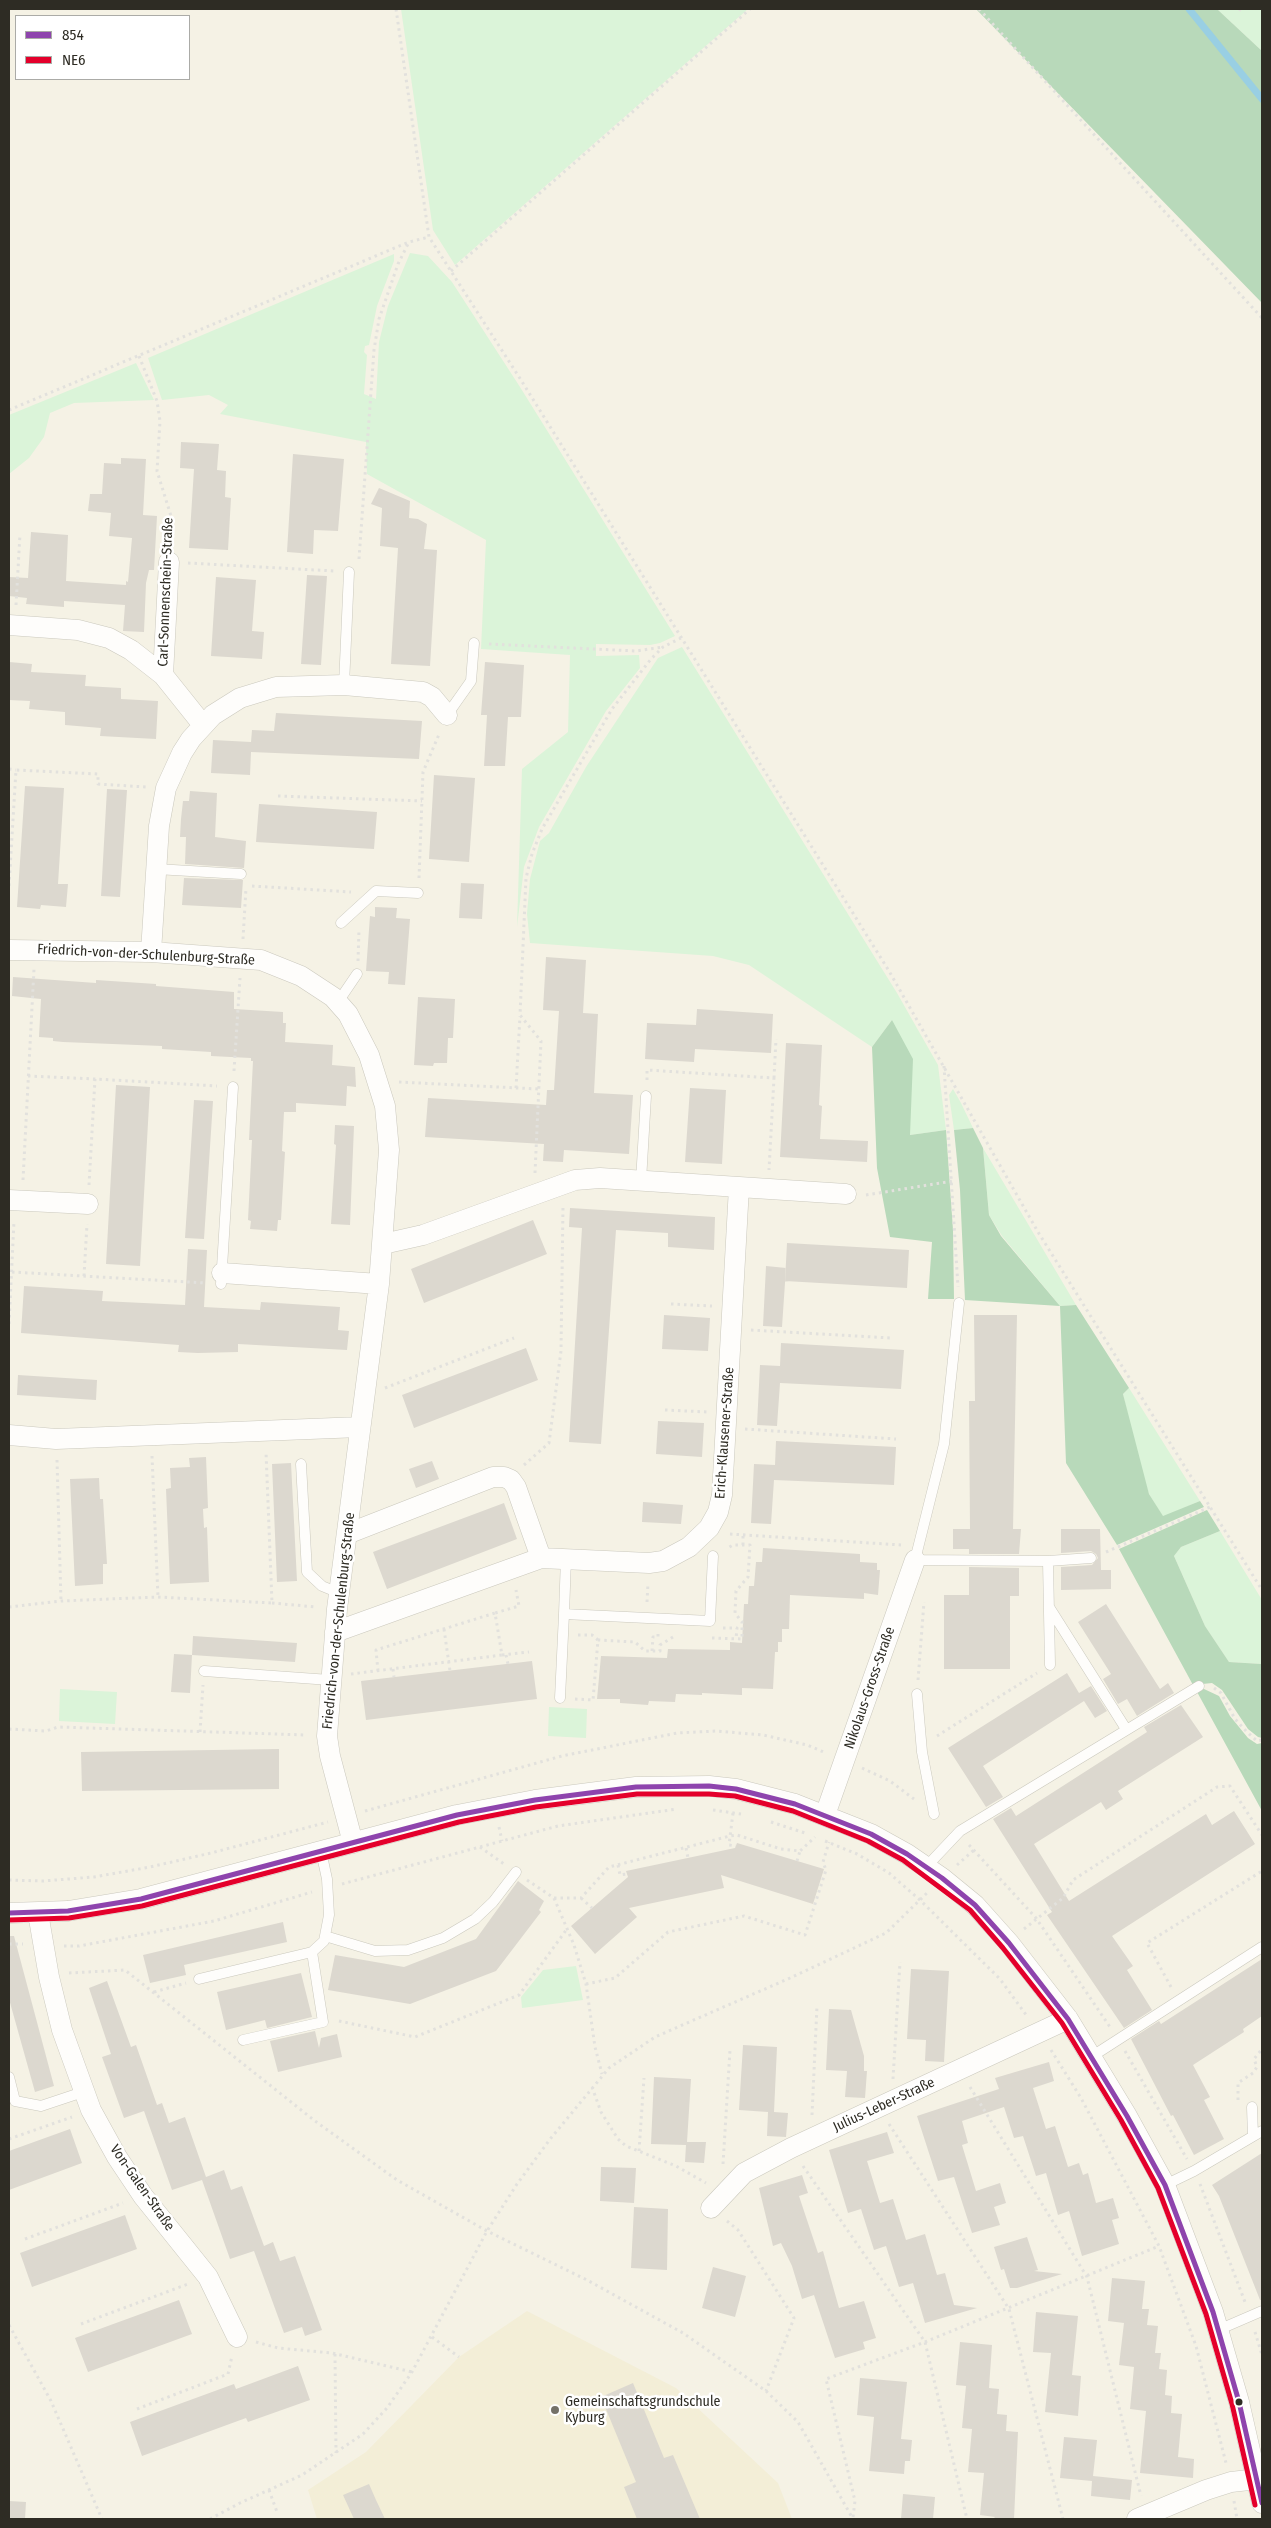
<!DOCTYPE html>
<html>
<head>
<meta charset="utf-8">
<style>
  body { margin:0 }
  #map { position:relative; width:1271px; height:2528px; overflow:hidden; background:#f5f2e5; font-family:"Fira Sans Condensed",sans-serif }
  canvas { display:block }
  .frame { position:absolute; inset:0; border:10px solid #2e2c24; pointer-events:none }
  .legend { position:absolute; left:15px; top:15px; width:175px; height:65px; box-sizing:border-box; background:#fff; border:1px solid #ababa7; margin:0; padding:6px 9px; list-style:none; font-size:15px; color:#2e2c24 }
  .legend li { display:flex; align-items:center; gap:10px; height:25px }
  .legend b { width:25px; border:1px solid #ababa7 }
</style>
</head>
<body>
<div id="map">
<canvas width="1271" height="2528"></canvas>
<div class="frame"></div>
<ul class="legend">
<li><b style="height:6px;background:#8e44ad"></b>854</li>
<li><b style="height:6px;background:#e4002b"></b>NE6</li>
</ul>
</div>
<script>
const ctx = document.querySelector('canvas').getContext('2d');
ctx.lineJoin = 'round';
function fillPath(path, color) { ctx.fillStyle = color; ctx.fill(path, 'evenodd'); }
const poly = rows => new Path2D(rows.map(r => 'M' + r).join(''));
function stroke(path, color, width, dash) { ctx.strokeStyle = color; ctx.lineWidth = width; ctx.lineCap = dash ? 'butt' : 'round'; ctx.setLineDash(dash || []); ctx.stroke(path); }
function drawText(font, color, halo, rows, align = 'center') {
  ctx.font = font + ' "Fira Sans Condensed",sans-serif'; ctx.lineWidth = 5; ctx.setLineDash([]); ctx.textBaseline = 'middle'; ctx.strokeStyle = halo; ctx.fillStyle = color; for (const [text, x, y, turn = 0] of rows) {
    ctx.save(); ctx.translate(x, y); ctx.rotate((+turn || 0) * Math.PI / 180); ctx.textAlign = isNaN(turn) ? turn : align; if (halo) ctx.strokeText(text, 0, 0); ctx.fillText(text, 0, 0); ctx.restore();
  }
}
const built = poly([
  [527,2311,676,2388,778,2483,792,2519,317,2519,308,2490,366,2452,459,2357]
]);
const green = poly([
  [401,9,748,9,455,265,433,230],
  [1217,9,1262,9,1262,51],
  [410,253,428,256,452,282,520,387,675,636,660,643,650,645,596,644,596,656,639,655,640,668,606,711,539,827,524,867,517,927,522,769,568,732,570,655,481,649,486,540,367,474,366,442,220,414,228,405,209,395,162,400,148,358,394,254,394,261,377,306,369,345,365,346,364,352,367,355,364,394,376,399,379,342,388,306],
  [136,363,154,400,74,403,50,413,44,437,29,458,9,474,9,415],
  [682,647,897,993,938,1065,946,1130,910,1135,892,1020,872,1047,749,965,713,956,530,943,527,914,530,879,540,841,549,833,586,767,658,658],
  [953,1089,961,1103,973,1128,954,1130,949,1095],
  [983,1148,1076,1305,1060,1306,1002,1236,989,1215],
  [1129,1388,1200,1501,1163,1517,1149,1494,1138,1460,1123,1394],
  [1220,1531,1262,1600,1262,1664,1229,1662,1205,1626,1174,1556,1181,1547],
  [60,1689,117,1692,115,1724,59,1721],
  [549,1707,587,1709,586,1738,548,1736],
  [576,1966,583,2000,522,2008,521,1997,543,1970]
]);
const forest = poly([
  [976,9,1217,9,1262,51,1262,303],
  [892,1020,913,1059,910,1135,946,1130,953,1230,954,1299,928,1299,932,1242,890,1237,877,1168,872,1047],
  [973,1128,983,1148,989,1215,1001,1236,1060,1306,1076,1305,1129,1388,1123,1394,1149,1494,1163,1516,1200,1501,1204,1507,1117,1545,1066,1463,1060,1306,965,1300,960,1190,954,1130],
  [1207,1510,1220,1531,1181,1547,1174,1556,1205,1626,1229,1662,1262,1664,1262,1738,1258,1737,1248,1729,1222,1690,1212,1683,1193,1685,1119,1549],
  [1204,1689,1219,1696,1230,1716,1248,1738,1257,1744,1262,1743,1262,1811,1196,1690]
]);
const stream = poly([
  [1189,9,1262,99]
]);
const building = poly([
  [181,442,219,444,217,470,226,471,225,497,231,498,228,550,189,548,194,469,180,468],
  [293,454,344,459,338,531,314,530,313,554,287,552],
  [121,458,146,459,143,515,157,516,154,570,149,570,146,583,144,632,123,631,125,605,64,601,64,607,26,604,27,598,9,596,9,577,28,578,31,532,68,535,66,581,126,585,126,581,128,582,132,538,109,536,111,513,88,511,90,494,102,494,104,463,121,464],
  [379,488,410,501,409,518,418,519,427,524,424,549,437,550,430,666,391,664,398,548,380,546,382,508,371,504],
  [307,575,327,576,321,665,301,664],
  [216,577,256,580,252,631,264,632,262,659,211,656],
  [9,662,32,664,31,672,86,675,85,686,121,688,121,699,158,701,156,739,100,736,101,728,65,725,65,712,29,709,30,701,9,700],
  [485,662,524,665,521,717,508,717,505,766,484,766,487,715,481,715],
  [276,713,422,721,419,759,251,752,250,775,211,773,213,740,251,742,252,730,274,731],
  [434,775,475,778,469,862,429,859],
  [25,786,64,788,58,884,68,884,66,907,41,905,40,909,17,907],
  [107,789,127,790,120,897,101,896],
  [190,791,217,793,215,837,246,841,244,868,185,864,186,837,180,837,181,819,183,801,189,801],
  [259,804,377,812,374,849,256,842],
  [184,878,243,880,241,908,182,905],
  [461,883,484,884,482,919,459,918],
  [375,907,397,908,396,918,410,919,405,985,388,984,389,972,366,971,370,916,375,917],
  [546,957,586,960,583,1013,598,1014,594,1093,633,1095,629,1154,564,1150,563,1162,543,1161,544,1144,425,1137,428,1098,546,1105,547,1090,554,1090,559,1011,543,1010],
  [13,977,96,983,96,980,156,984,156,986,234,992,234,1009,283,1012,283,1023,286,1023,285,1042,333,1045,332,1065,355,1067,356,1087,347,1086,346,1106,296,1103,296,1112,284,1112,282,1151,285,1152,281,1220,278,1220,277,1231,250,1229,251,1221,248,1220,252,1140,249,1140,253,1061,251,1061,251,1058,211,1056,211,1052,162,1049,162,1046,63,1042,53,1041,53,1038,39,1037,41,999,12,996],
  [418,997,455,999,453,1038,448,1038,447,1063,434,1063,433,1066,414,1065],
  [697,1009,773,1014,771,1053,695,1049,694,1062,645,1059,647,1023,696,1025],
  [786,1043,822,1045,819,1105,822,1106,820,1139,868,1141,867,1162,780,1157],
  [116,1085,150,1087,140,1266,106,1264],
  [690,1088,726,1090,722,1164,685,1162],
  [194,1100,213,1101,204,1239,185,1238],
  [335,1125,354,1126,350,1225,331,1224,336,1145,334,1144],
  [570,1208,715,1217,714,1250,668,1247,668,1233,616,1230,601,1444,569,1442,582,1228,569,1227],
  [533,1220,547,1254,424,1303,411,1269],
  [787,1243,909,1250,907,1288,785,1281],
  [188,1249,207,1250,204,1307,260,1310,261,1302,340,1307,338,1330,349,1331,347,1350,238,1344,238,1352,198,1353,178,1352,179,1345,21,1333,24,1286,103,1291,102,1301,185,1305],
  [766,1266,786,1268,782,1327,763,1326],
  [664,1315,710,1318,708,1351,662,1349],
  [974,1315,1017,1315,1013,1529,1021,1529,1019,1554,969,1554,969,1549,953,1549,953,1529,970,1529,969,1401,975,1401],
  [781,1343,904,1350,901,1389,780,1383,777,1426,757,1425,760,1365,780,1366],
  [526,1348,538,1380,414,1428,402,1395],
  [18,1375,97,1380,96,1400,17,1395],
  [658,1421,704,1423,702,1457,656,1454],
  [776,1441,896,1447,894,1485,774,1480,771,1524,751,1523,754,1464,775,1465],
  [206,1457,208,1508,203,1509,204,1528,207,1527,209,1582,170,1584,166,1489,171,1488,170,1468,190,1467,189,1458],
  [432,1461,439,1479,416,1488,409,1469],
  [291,1463,297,1581,277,1582,272,1464],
  [99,1478,100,1499,103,1499,107,1564,103,1564,103,1584,75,1586,70,1479],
  [643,1502,683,1505,681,1524,642,1522],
  [504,1503,517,1539,387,1589,373,1552],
  [1061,1529,1100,1529,1101,1570,1111,1570,1111,1589,1061,1590,1061,1567,1092,1565,1098,1558,1096,1554,1091,1551,1061,1553],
  [763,1548,860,1554,860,1562,877,1563,877,1570,880,1570,878,1595,864,1593,864,1599,790,1595,789,1629,782,1629,782,1642,778,1642,778,1652,775,1652,773,1689,742,1688,742,1695,702,1693,702,1695,676,1694,675,1702,649,1701,648,1705,620,1703,620,1699,597,1699,601,1656,667,1658,668,1649,730,1650,730,1642,742,1643,744,1604,748,1604,749,1586,754,1586,756,1562,762,1562],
  [969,1567,1019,1568,1019,1596,1010,1596,1010,1669,944,1669,944,1595,969,1595],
  [1106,1604,1160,1689,1168,1683,1174,1693,1137,1716,1127,1699,1118,1704,1103,1679,1111,1674,1078,1622],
  [193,1636,297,1643,295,1662,192,1655],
  [174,1654,192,1655,190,1693,171,1692],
  [532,1661,537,1699,366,1720,361,1681],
  [1067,1673,1079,1693,1091,1686,1107,1711,1095,1718,1084,1701,983,1766,1003,1797,986,1807,948,1748],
  [1181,1705,1203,1737,1118,1791,1123,1799,1106,1810,1101,1802,1034,1844,1069,1901,1206,1814,1212,1825,1234,1811,1255,1844,1112,1936,1133,1966,1127,1970,1152,2010,1124,2028,1047,1915,1052,1912,993,1819,1011,1808,1016,1816,1147,1732,1144,1727],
  [279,1749,279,1789,82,1791,81,1752],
  [737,1843,824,1869,813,1904,721,1875,724,1888,629,1908,637,1917,595,1954,571,1926,628,1877,626,1871,735,1848],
  [518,1881,544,1901,539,1910,541,1912,496,1971,410,2004,328,1990,335,1955,404,1967,476,1939],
  [283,1922,287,1942,184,1965,186,1975,150,1983,143,1955],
  [9,1936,14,1936,54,2086,35,2092,9,1999],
  [1262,1959,1262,2016,1243,2029,1244,2032,1193,2065,1210,2097,1204,2100,1224,2139,1194,2155,1173,2115,1171,2116,1131,2039,1159,2021,1161,2024],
  [911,1969,949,1971,944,2062,925,2061,926,2040,907,2039],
  [301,1973,312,2017,267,2028,265,2020,226,2030,217,1992],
  [107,1981,131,2047,136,2045,157,2105,162,2103,169,2123,185,2117,206,2177,224,2170,231,2190,242,2186,264,2246,273,2242,280,2261,295,2256,322,2330,305,2336,302,2327,284,2333,254,2251,230,2259,202,2180,172,2190,144,2111,124,2118,102,2057,111,2054,89,1988],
  [829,2009,851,2010,864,2056,864,2071,867,2071,865,2098,845,2097,847,2071,826,2070],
  [315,2031,319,2048,321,2038,337,2034,342,2057,278,2072,270,2041],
  [743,2045,777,2047,774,2112,788,2113,786,2137,767,2136,768,2112,739,2110],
  [1049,2062,1054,2081,1033,2088,1046,2129,1055,2126,1068,2167,1079,2163,1083,2175,1088,2173,1096,2203,1113,2198,1119,2218,1112,2220,1119,2244,1082,2256,1069,2211,1058,2215,1046,2173,1036,2176,1023,2136,1014,2138,1004,2107,962,2121,968,2143,962,2145,976,2191,1000,2183,1006,2203,994,2207,1000,2225,972,2233,954,2177,938,2181,917,2116,999,2089,995,2078],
  [654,2077,691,2079,687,2142,706,2142,704,2163,685,2162,686,2145,651,2144],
  [70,2129,82,2163,9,2190,9,2151],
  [887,2132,894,2153,867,2161,880,2203,893,2199,906,2240,925,2234,937,2275,945,2273,954,2305,977,2308,925,2323,913,2283,899,2287,886,2246,874,2250,861,2209,848,2213,829,2150],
  [1262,2153,1262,2300,1260,2300,1219,2196,1212,2185],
  [601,2167,636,2168,634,2203,600,2201],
  [802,2175,808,2193,799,2196,818,2253,823,2251,839,2308,864,2301,876,2338,863,2342,865,2349,835,2358,814,2295,802,2299,792,2266,781,2243,773,2246,759,2188],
  [634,2207,668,2209,667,2270,631,2268],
  [125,2215,137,2249,32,2287,20,2253],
  [1027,2237,1038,2270,1034,2271,1062,2274,1017,2288,1010,2288,1004,2269,1001,2270,994,2247],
  [713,2267,746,2276,735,2317,702,2308],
  [1112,2278,1145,2281,1142,2309,1149,2309,1147,2325,1158,2326,1155,2353,1161,2353,1159,2369,1167,2370,1165,2395,1172,2396,1171,2413,1182,2414,1178,2457,1194,2459,1193,2478,1140,2473,1146,2411,1130,2409,1134,2367,1119,2365,1124,2323,1108,2321],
  [179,2300,192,2334,88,2372,75,2338],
  [1036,2312,1078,2316,1072,2375,1081,2376,1078,2416,1045,2412,1051,2353,1033,2352],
  [960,2342,992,2345,989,2388,999,2389,997,2414,1007,2415,1006,2431,1018,2432,1014,2519,993,2519,995,2517,980,2515,984,2473,968,2472,972,2429,962,2428,966,2386,956,2385],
  [298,2366,310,2400,248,2422,246,2418,142,2456,130,2422,234,2384,236,2389],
  [860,2378,907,2382,901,2439,912,2440,910,2461,905,2461,904,2474,869,2471,874,2417,857,2415],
  [633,2383,664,2458,673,2455,700,2519,637,2519,624,2487,636,2482,601,2397],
  [1064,2437,1097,2440,1093,2476,1132,2480,1130,2500,1091,2496,1092,2481,1060,2478],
  [369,2484,376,2500,385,2519,354,2519,343,2495],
  [903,2494,935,2497,933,2519,901,2519],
  [9,2501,26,2502,25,2519,9,2519]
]);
const path = poly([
  [396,9,429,237,521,380,889,971,1038,1232,1262,1590],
  [979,9,1262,318],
  [1239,9,1242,11],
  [451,271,750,9],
  [139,356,157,401,160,421,157,471,171,516,170,543],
  [9,410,409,242,429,237],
  [359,559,374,350,379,319,398,264,409,242],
  [188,563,334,571],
  [16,605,20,534],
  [489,644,636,651,663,647],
  [9,769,16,770],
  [278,796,422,801],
  [419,878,423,772,440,732],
  [9,886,16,770,98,774,98,784,146,787],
  [252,886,351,892],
  [243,939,246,888],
  [358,961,359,929],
  [944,1066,958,1287],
  [234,1071,240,978],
  [28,1076,95,1079],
  [774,1078,776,1039],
  [647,1080,647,1070,774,1078,769,1170],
  [399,1082,538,1089],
  [516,1088,520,1016],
  [535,1173,541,1041,520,1015,526,878,532,854,542,829,612,709,651,659,663,647,681,638],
  [23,1180,34,969],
  [89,1185,95,1079,217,1086],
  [866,1195,953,1181],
  [12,1272,206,1283],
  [84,1276,87,1224],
  [671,1304,712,1306],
  [9,1324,14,1221],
  [751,1330,890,1338],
  [385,1388,514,1338],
  [665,1410,707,1412],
  [745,1429,896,1439],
  [152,1456,158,1597],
  [57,1460,61,1601],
  [524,1465,549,1443,561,1351,563,1206],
  [730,1534,901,1545],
  [743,1545,743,1535],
  [1106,1552,1210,1507],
  [647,1602,648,1583],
  [272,1603,316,1607],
  [9,1607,61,1601,158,1597,272,1603,266,1452],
  [723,1628,737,1628,736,1639],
  [444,1629,450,1671],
  [578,1635,592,1635,598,1640],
  [712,1638,742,1639,742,1622,735,1613,736,1591,748,1577,750,1545,733,1545,726,1549],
  [652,1651,653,1637,658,1637,658,1632],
  [502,1655,529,1652],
  [506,1655,508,1664],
  [393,1669,394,1677],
  [378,1671,376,1650,495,1613],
  [351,1674,502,1655,495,1613,519,1606,516,1590],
  [918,1680,924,1602],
  [1214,1688,1221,1693,1235,1719,1247,1732,1257,1741,1262,1740],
  [575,1699,593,1700,598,1640,635,1642,645,1651,660,1651,660,1645,673,1637],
  [9,1729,46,1731,58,1727,307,1735],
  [200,1732,203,1685],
  [937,1736,1037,1673],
  [862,1768,890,1781,914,1799],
  [713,1810,741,1814],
  [365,1811,562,1756,677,1733,716,1731,763,1735,807,1745,826,1753],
  [733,1813,729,1845,736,1846],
  [771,1822,808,1834],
  [499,1827,502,1841],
  [825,1841,857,1854,889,1873,920,1900,1000,1979,1027,2016],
  [969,1845,1036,1918,1110,2027],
  [480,1847,504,1864],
  [686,1848,688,1858],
  [797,1861,800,1851],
  [618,1865,620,1875,627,1874],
  [957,1865,974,1850],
  [9,1880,43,1881,94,1877,150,1867,211,1853,328,1822],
  [527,1880,554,1898,574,1945,586,1984,595,2047,602,2074],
  [342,1884,558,1826,677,1809],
  [554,1898,581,1898,609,1867,730,1836,737,1835,781,1849,800,1851,815,1837],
  [581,1898,592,1908],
  [1024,1929,1063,1898,1073,1880,1217,1787,1230,1786,1262,1835],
  [9,1944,23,1944],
  [64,1946,79,1946,214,1921,312,1892],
  [69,1973,125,1970,315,2121,397,2180,487,2231,587,2280,683,2333,766,2391,798,2422,853,2519],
  [586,1984,615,1978,668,1932,744,1916,805,1935,826,1870,823,1862,829,1842],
  [1171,1987,1147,1943,1262,1871],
  [154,1992,186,1983],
  [339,2021,415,2037,519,1995,567,1929],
  [1051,2050,1081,2098,1159,2246,1196,2346,1226,2463],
  [1125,2051,1187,2159],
  [893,2079,900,1962],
  [592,2087,601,2112,618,2139,626,2146,676,2166,706,2183],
  [970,2087,1087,2277,1141,2496],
  [1238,2100,1238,2083,1253,2073,1257,2067,1254,2059,1262,2049],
  [812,2115,817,2006],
  [889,2124,1009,2309,1063,2519],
  [9,2139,72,2117],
  [639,2151,644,2078],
  [723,2164,730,2050],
  [803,2166,925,2342,967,2519],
  [1200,2184,1245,2302],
  [727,2221,738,2230,794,2318,766,2391],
  [25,2239,123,2203],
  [81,2324,188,2284],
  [9,2325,51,2401,102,2519],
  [1255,2332,1262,2355],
  [432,2337,459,2357],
  [256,2342,278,2348,332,2353,412,2372],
  [335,2354,336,2453],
  [137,2409,228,2374,232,2356],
  [269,2490,277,2512],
  [1234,2501,1237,2519],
  [853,2517,855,2501,826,2379,925,2342,1159,2246],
  [210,2519,240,2503,302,2475,363,2434,387,2408,412,2372,487,2231,517,2184,551,2138,609,2068,655,2037,790,1978,886,1933,927,1893]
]);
const lane = poly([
  [344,685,349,572],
  [447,715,471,681,474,643],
  [156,869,241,874],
  [341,923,376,891,418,893],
  [338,1002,357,974],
  [641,1181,646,1096],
  [221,1284,233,1087],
  [959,1303,944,1444,915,1560,1048,1561,1091,1558],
  [301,1464,307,1572,322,1586,339,1593],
  [566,1558,564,1614,710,1621,713,1556],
  [1048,1561,1050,1665],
  [1049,1607,1126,1729],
  [204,1671,330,1680],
  [917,1694,922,1752,934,1814],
  [560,1698,564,1614],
  [926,1867,960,1831,1199,1686],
  [325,1936,375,1951,408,1950,443,1938,475,1919,493,1902,516,1872],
  [199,1979,312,1952,324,1941,329,1915,327,1879,321,1851],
  [243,2040,323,2022,312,1952],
  [1091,2057,1262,1947],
  [9,2077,15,2101,41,2106,83,2092],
  [1252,2107,1253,2136],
  [1165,2185,1194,2171,1262,2131],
  [1218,2330,1262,2311]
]);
const street = poly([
  [9,625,78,630,109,638,131,650,163,675,203,725],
  [163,675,169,562],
  [9,950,151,952,261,960,301,976,333,997,348,1014,369,1055,385,1106,389,1150,379,1284,337,1609,327,1736,330,1756,353,1843],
  [151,952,159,826,166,788,182,753,191,739,213,715,240,698,276,687,344,685,423,692,432,697,447,715],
  [739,1187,846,1194],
  [9,1200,88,1204],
  [222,1273,379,1284],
  [9,1435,56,1439,360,1427],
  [347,1534,493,1477,504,1477,511,1480,516,1487,541,1558],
  [335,1632,541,1558,649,1563,663,1561,689,1547,709,1528,718,1512,722,1495,739,1187,600,1178,575,1180,423,1235,383,1244],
  [825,1815,915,1560],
  [9,1913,68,1911,141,1899,457,1815,535,1800,636,1787,709,1786,736,1789,795,1804,871,1834,907,1854,942,1878,975,1905,1009,1943,1068,2019,1127,2116,1165,2185,1213,2312,1239,2402,1262,2503],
  [38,1913,49,1977,62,2030,91,2110,117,2157,143,2196,208,2277,237,2337],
  [711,2208,744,2173,791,2148,1068,2019],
  [1137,2519,1206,2490,1231,2482,1258,2479]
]);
const bus1 = poly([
  [9,1913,68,1911,141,1899,457,1815,535,1800,636,1787,709,1786,736,1789,795,1804,871,1834,907,1854,942,1878,975,1905,1009,1943,1068,2019,1127,2116,1165,2185,1213,2312,1239,2402,1262,2503]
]);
const bus2 = poly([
  [9,1920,69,1918,142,1906,459,1822,536,1807,637,1794,709,1794,735,1796,793,1811,868,1841,903,1860,970,1910,1003,1948,1062,2023,1121,2120,1158,2188,1206,2314,1232,2404,1255,2505]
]);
const markers = [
  [1239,2402,4.5,"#2e2c24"],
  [555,2410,5,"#747168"]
];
const streetNames = [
  ["Carl-Sonnenschein-Straße",166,592,-88],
  ["Friedrich-von-der-Schulenburg-Straße",146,955,3],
  ["Erich-Klausener-Straße",725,1433,-86],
  ["Friedrich-von-der-Schulenburg-Straße",339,1621,-84],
  ["Nikolaus-Gross-Straße",870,1688,-71],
  ["Julius-Leber-Straße",884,2105,-25],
  ["Von-Galen-Straße",142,2188,55]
];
const poiNames = [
  ["Gemeinschaftsgrundschule",565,2402],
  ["Kyburg",565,2418]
];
fillPath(built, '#f3eed7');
fillPath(green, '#dbf4d9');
fillPath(forest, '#b8d9ba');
stroke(stream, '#99cfe3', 7);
fillPath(building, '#dcd8cf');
stroke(lane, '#cac8bd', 11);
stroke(street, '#cac8bd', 21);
stroke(path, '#e2e1dd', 3, [2.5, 4]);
stroke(lane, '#fefdfb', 10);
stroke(street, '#fefdfb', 20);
stroke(bus1, '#8e44ad', 5);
stroke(bus2, '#e4002b', 5);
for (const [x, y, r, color] of markers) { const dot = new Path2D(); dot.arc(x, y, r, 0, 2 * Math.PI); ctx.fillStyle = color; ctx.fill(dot); stroke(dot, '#fff', 2); }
drawText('14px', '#2e2c24', '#fff', streetNames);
drawText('14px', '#2e2c24', '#fff', poiNames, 'left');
</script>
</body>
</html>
